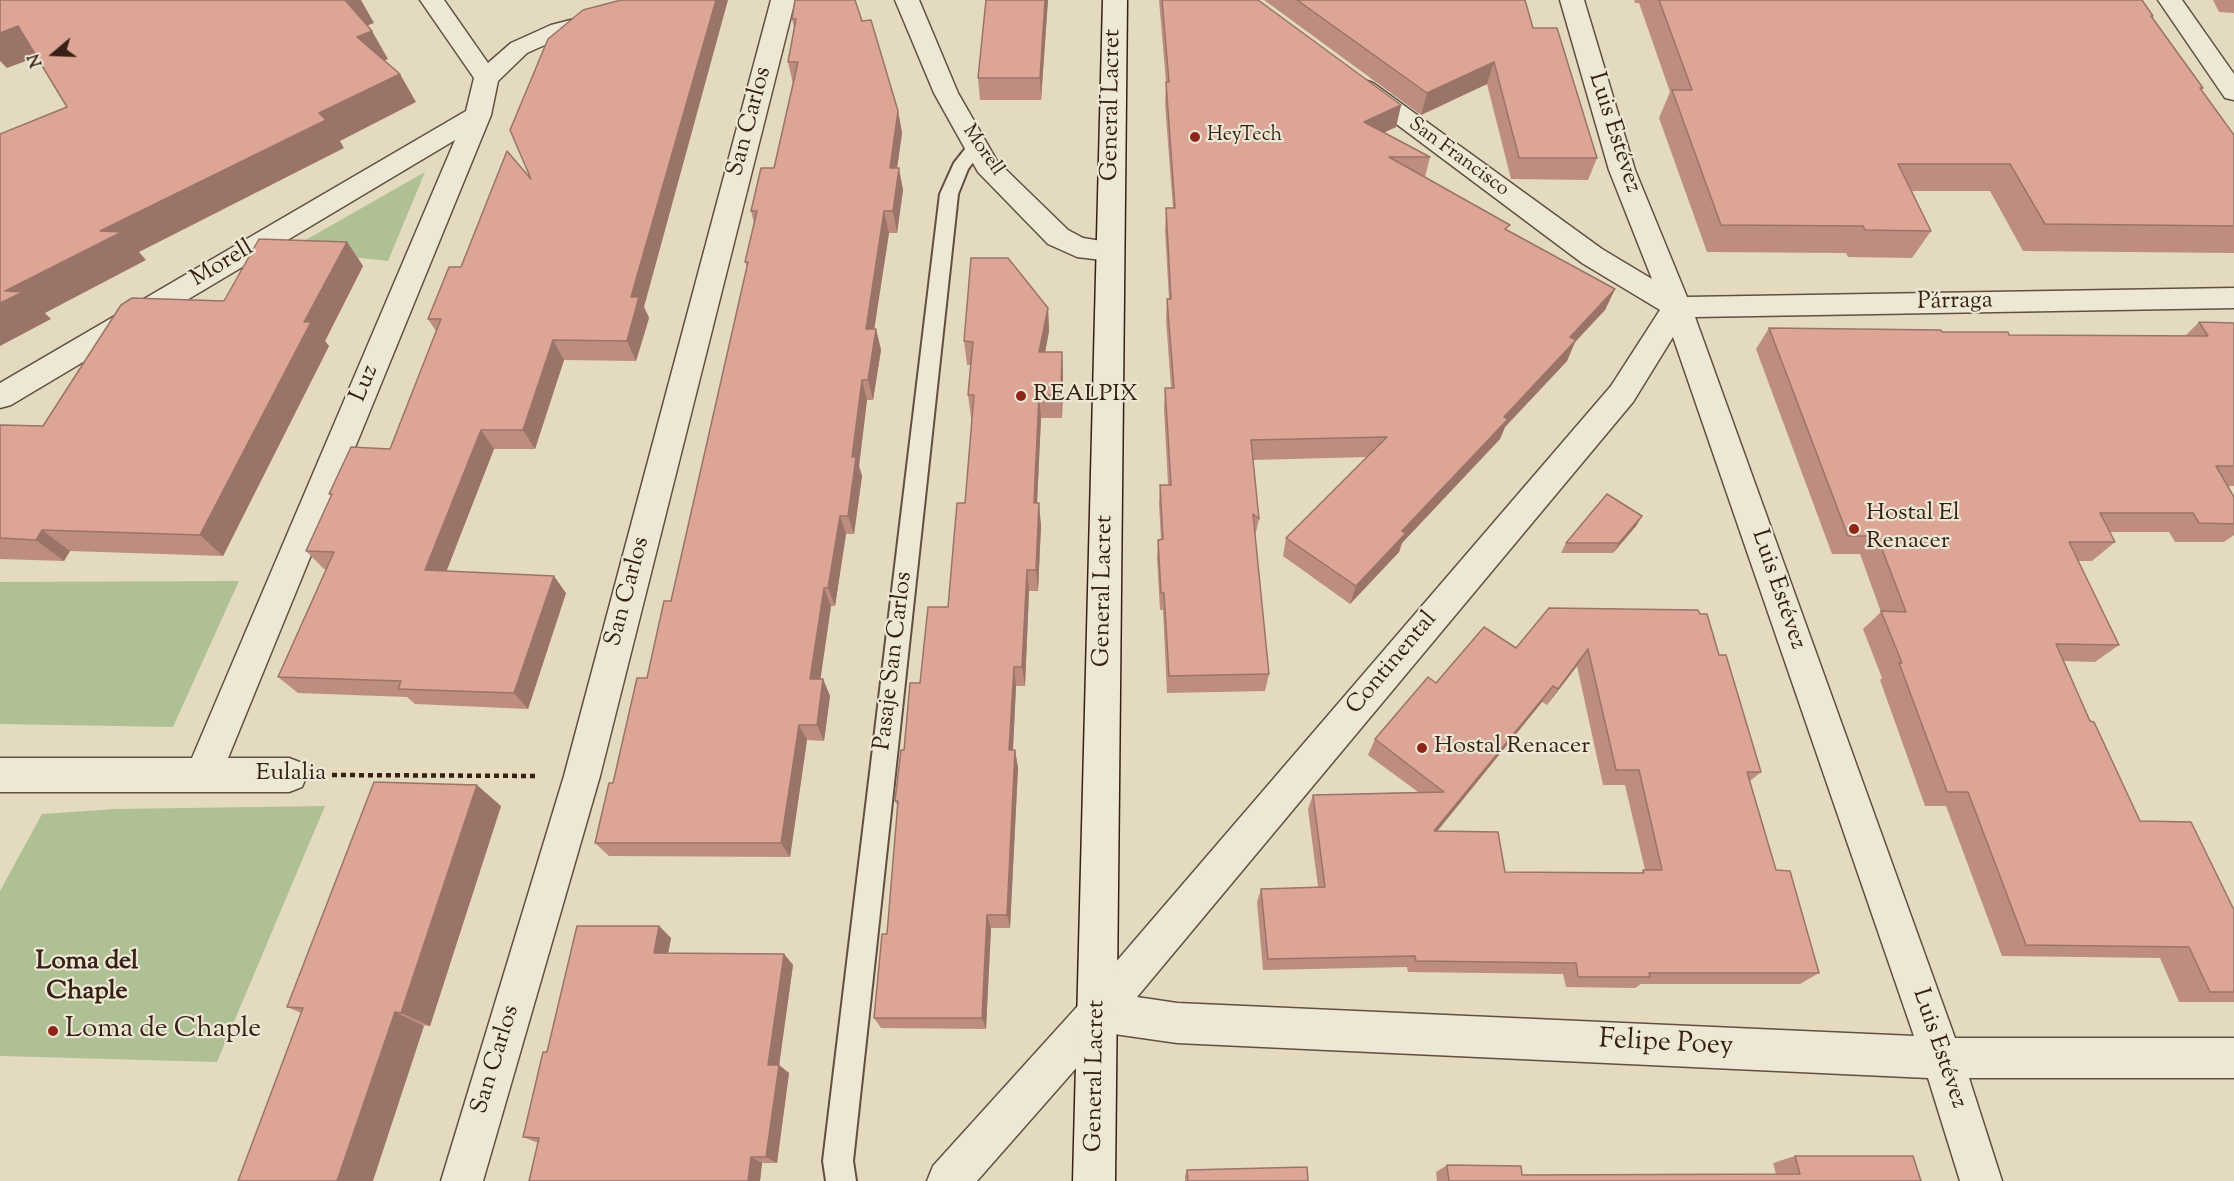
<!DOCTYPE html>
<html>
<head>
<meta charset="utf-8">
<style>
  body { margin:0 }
  #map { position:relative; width:2234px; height:1181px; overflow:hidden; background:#e4dabf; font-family:"Sorts Mill Goudy",serif }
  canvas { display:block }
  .north { position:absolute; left:24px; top:24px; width:60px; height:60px; -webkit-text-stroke:4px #ede7d5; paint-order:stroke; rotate:251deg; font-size:16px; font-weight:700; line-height:24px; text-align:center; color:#372116 }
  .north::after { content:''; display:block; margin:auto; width:21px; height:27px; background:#372116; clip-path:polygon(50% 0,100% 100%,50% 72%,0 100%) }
</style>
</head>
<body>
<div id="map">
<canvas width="2234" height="1181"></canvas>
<div class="north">N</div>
</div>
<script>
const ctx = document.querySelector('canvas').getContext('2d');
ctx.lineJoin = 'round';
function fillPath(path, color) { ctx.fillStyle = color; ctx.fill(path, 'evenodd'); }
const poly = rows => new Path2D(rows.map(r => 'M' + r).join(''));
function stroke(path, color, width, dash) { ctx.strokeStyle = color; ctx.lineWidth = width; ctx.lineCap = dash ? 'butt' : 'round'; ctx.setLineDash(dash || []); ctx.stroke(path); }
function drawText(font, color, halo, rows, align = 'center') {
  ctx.font = font + ' "Sorts Mill Goudy",serif'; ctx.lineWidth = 4.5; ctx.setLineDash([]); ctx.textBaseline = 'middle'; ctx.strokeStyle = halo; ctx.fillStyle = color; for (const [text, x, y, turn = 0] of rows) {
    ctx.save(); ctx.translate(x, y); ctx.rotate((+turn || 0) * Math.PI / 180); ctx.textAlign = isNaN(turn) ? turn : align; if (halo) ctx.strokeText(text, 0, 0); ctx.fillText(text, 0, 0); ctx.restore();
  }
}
const green = poly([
  [425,172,388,261,288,250],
  [239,581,173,727,0,724,0,582],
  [325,806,217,1062,0,1056,0,891,42,814,116,809]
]);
const path = poly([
  [332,775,538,776]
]);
const lane = poly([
  [975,142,981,144,984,148,968,169,958,194,853,1161,856,1181,826,1181,823,1161,940,194,954,163,969,144,975,142]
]);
const street = poly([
  [420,0,444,0,488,63,511,43,551,25,649,0,689,0,685,5,567,35,527,53,498,81,491,115,228,758,289,758,302,763,307,775,302,787,289,792,0,792,0,758,192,758,455,140,11,405,0,408,0,383,466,111,474,78,420,0],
  [771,0,795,0,600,776,483,1181,441,1181,564,776,771,0],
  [895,0,919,0,958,93,997,161,1068,230,1083,238,1120,244,1124,251,1120,258,1110,261,1077,257,1048,244,978,172,934,93,895,0],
  [1560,0,1584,0,1635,170,1687,297,2234,288,2234,308,1695,317,1955,1038,2234,1038,2234,1078,1969,1078,2002,1181,1960,1181,1928,1078,1177,1043,1107,1033,977,1181,927,1181,933,1166,1085,998,1611,386,1660,310,1582,263,1355,93,1352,88,1355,83,1364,80,1373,83,1602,249,1652,279,1609,170,1560,0],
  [1673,337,1914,1036,1177,1003,1137,997,1633,402,1673,337],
  [2158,0,2182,0,2234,74,2234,100,2225,98,2158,0]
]);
const secondary = poly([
  [1103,0,1127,0,1115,1181,1073,1181,1103,0]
]);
const wall = poly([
  [986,0,1048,0,1041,100,980,100,978,78],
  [1159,0,1258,0,1401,105,1396,127,1384,132,1430,157,1425,177,1508,231,1615,289,1605,310,1575,342,1567,361,1505,427,1500,439,1402,543,1399,552,1350,604,1283,556,1286,538,1367,457,1253,460,1259,519,1255,537,1269,674,1265,691,1167,693,1163,610,1160,610,1157,558,1158,540,1161,539,1159,504,1160,485,1168,485,1164,409,1165,388,1171,388,1166,320,1167,299,1169,299,1165,230,1166,208,1173,208,1165,104,1166,82],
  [1264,0,1525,0,1533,28,1597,158,1588,180,1511,179,1487,84,1421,115],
  [1634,0,2142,0,2153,16,2152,17,2203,88,2201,90,2234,135,2234,253,2023,251,1990,191,1912,191,1931,231,1912,258,1848,257,1846,253,1707,252,1659,118,1670,92,1639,3,1635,3],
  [2213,0,2234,0,2234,13,2219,12],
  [792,19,862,21,898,111,902,133,897,168,903,190,897,233,889,233,874,329,876,329,881,350,873,400,867,400,859,466,862,476,854,534,846,534,835,606,831,606,820,679,823,679,830,696,824,741,807,740,790,857,609,856,595,843,613,783,671,601,747,267,745,262,754,223,751,211,774,168,793,84,788,62,794,27],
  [347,242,363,266,325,341,329,346,223,556,70,551,64,561,0,559,0,425,43,426,224,301],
  [644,307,649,318,636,361,564,360,535,449,494,449,446,571,566,593,528,709,415,704,407,697,298,693,278,677,326,569,324,569,306,551,331,496,329,494,390,449,436,331,428,319],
  [1048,308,1049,331,1045,352,1062,352,1063,375,1062,418,1041,418,1037,503,1041,525,1038,591,1029,591,1025,686,1016,686,1013,750,1015,750,1018,768,1010,928,991,928,986,1029,881,1028,874,1018,887,934,898,807,895,801,904,750,920,683,948,607,965,503,972,418,971,418,968,395,970,365,967,365,964,341],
  [2199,322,2234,323,2234,486,2228,486,2234,497,2234,535,2224,542,2175,542,2169,532,2110,532,2115,542,2092,561,2078,561,2119,645,2095,662,2064,661,2090,721,2140,821,2234,910,2234,1002,2179,1002,2160,958,2002,956,1946,806,1925,806,1880,680,1882,678,1863,629,1881,612,1860,554,1832,554,1756,349,1769,328,1942,332,2009,335,2185,336],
  [1642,516,1636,526,1613,553,1561,553,1566,543],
  [1700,614,1719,655,1761,772,1750,781,1776,870,1819,973,1800,984,1641,984,1635,988,1566,987,1563,974,1408,972,1407,967,1263,970,1257,902,1261,889,1318,887,1308,809,1313,795,1418,792,1368,755,1375,739,1436,683,1516,648],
  [1577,666,1603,785,1625,785,1645,870,1640,873,1505,872,1437,831,1542,702,1547,705],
  [501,806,430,1026,301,1013,287,1007],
  [659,926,671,938,668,953,784,954,793,965,779,1065,789,1073,777,1163,762,1163,760,1181,529,1181,538,1143,523,1137,547,1052],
  [1795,1156,1921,1181,1437,1181,1436,1172,1447,1165,1522,1175,1776,1174,1773,1163],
  [1187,1170,1308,1181,1185,1181,1185,1176]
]);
const shadedWall = poly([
  [345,0,361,0,374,23,361,28],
  [716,0,728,0,644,307,649,318,636,361,627,341,631,297],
  [1045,0,1048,0,1041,100,1040,78],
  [18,26,42,55,7,68,0,61,0,33],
  [372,31,388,59,373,66,357,37],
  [1494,62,1487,84,1421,115,1427,93],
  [400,74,416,102,340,141,344,148,139,252,146,260,45,313,51,319,0,346,0,303,5,291,100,231,319,113],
  [1401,105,1396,127,1360,144,1364,122],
  [898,111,902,133,894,190,890,168],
  [899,168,903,190,897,233,893,211],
  [884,211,889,233,871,350,866,329],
  [347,242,363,266,325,341,329,346,223,556,200,535,304,322],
  [1615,289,1605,310,1575,342,1567,361,1505,427,1500,439,1402,543,1399,552,1350,604,1356,586,1402,531,1504,417,1570,337],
  [1048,308,1049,331,1041,375,1039,352],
  [876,329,881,350,873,400,868,380],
  [553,340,564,360,535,449,523,430],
  [1062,352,1063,375,1062,418,1061,395],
  [862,380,867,400,859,466,862,476,854,534,848,516,852,457],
  [1039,395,1041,418,1036,525,1034,503],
  [481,430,494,449,440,588,425,570],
  [1039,503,1041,525,1038,591,1036,570],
  [840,516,846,534,835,606,828,588],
  [1642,516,1636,526,1613,553,1619,543],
  [42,530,70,551,64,561,36,540],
  [1027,570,1029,591,1025,686,1022,667],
  [554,576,566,593,528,709,514,693],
  [824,588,831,606,818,696,810,679],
  [1588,649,1577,666,1547,705,1558,689],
  [1014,667,1016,686,1012,768,1009,750],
  [823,679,830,696,824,741,817,725],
  [1553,686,1542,702,1426,845,1434,831],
  [799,725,807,740,790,857,781,843],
  [1015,750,1018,768,1010,928,1007,915],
  [477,785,501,806,430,1026,401,1013],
  [987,915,991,928,986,1029,982,1018],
  [659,926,671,938,666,964,654,953],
  [784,954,793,965,778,1073,768,1065],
  [395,1012,424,1026,373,1181,337,1181],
  [779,1065,789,1073,777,1163,766,1157],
  [751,1157,762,1163,760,1181,748,1181]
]);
const building = poly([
  [0,0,345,0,372,31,357,37,400,74,319,113,326,120,100,231,122,232,5,291,23,292,0,303,0,134,67,107,18,26,0,33,0,0],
  [621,0,716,0,631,297,639,297,627,341,553,340,523,430,481,430,425,570,554,576,514,693,398,689,401,681,278,677,334,552,306,551,332,494,329,494,351,447,390,449,441,319,428,319,449,267,461,267,507,151,531,179,510,130,548,39,583,10,621,0],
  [795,0,855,0,862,21,871,20,898,111,890,168,899,168,893,211,884,211,866,329,876,329,868,380,862,380,852,457,856,457,848,516,840,516,828,588,824,588,810,679,823,679,817,725,799,725,781,843,595,843,609,783,613,783,637,678,647,678,664,601,671,601,748,262,745,262,757,211,751,211,761,168,774,168,798,62,788,62,796,19,792,19,795,0],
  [986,0,1045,0,1040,78,978,78,986,0],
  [1162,0,1258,0,1401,105,1364,122,1430,157,1389,157,1510,225,1505,229,1615,289,1570,337,1576,340,1504,417,1508,419,1402,531,1406,533,1356,586,1286,538,1387,437,1251,440,1259,519,1253,514,1269,674,1169,676,1164,593,1161,593,1158,540,1163,539,1160,485,1171,485,1165,388,1174,388,1167,299,1171,299,1166,208,1175,208,1166,82,1169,82,1162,0],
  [1297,0,1525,0,1533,28,1557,28,1597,158,1519,158,1494,62,1427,93,1297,0],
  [1659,0,2142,0,2153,16,2151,16,2203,88,2200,88,2234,135,2234,226,2045,224,2010,164,1898,164,1931,231,1865,230,1863,226,1721,225,1672,90,1692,90,1659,0],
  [259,239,347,242,304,322,311,322,200,535,42,530,36,540,0,538,0,425,43,426,121,305,132,298,224,301,259,239],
  [971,258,1008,258,1048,308,1039,352,1062,352,1061,395,1039,395,1034,503,1039,503,1036,570,1027,570,1022,667,1014,667,1009,750,1015,750,1007,915,987,915,982,1018,874,1018,882,934,887,934,898,801,895,801,901,750,904,750,910,683,920,683,928,607,948,607,957,503,965,503,974,395,968,395,973,342,964,341,971,258],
  [2199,322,2234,323,2234,466,2216,466,2234,497,2234,524,2199,523,2193,513,2100,513,2115,542,2069,542,2119,645,2056,644,2090,721,2094,722,2140,821,2191,822,2234,910,2234,992,2210,992,2189,947,2026,945,1968,792,1947,792,1899,663,1902,663,1881,611,1906,612,1877,536,1848,536,1769,328,1941,330,1942,332,2008,332,2009,335,2208,336,2199,322],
  [1607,494,1642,516,1619,543,1566,543,1607,494],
  [1549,608,1698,610,1700,614,1707,614,1719,655,1726,655,1761,772,1747,772,1776,870,1790,871,1819,973,1649,973,1650,977,1578,977,1576,963,1416,961,1415,956,1268,959,1261,889,1325,887,1313,795,1444,792,1375,739,1428,677,1436,683,1484,627,1516,648,1549,608],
  [1588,649,1616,770,1639,770,1662,870,1643,870,1644,873,1505,872,1498,832,1434,831,1553,686,1558,689,1588,649],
  [374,782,477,785,401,1013,395,1012,337,1181,238,1181,303,1008,287,1007,374,782],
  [577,926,659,926,654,953,784,954,768,1065,779,1065,766,1157,751,1157,748,1181,529,1181,539,1138,523,1137,543,1052,547,1052,577,926],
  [1795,1156,1913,1156,1921,1181,1449,1181,1447,1165,1521,1166,1522,1175,1800,1174,1795,1156],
  [1307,1167,1308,1181,1188,1181,1187,1170,1307,1167]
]);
const markers = [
  [1195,137,6,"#8f2418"],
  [1021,396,6,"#8f2418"],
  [1854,529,6,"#8f2418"],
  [1422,748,6,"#8f2418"],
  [53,1031,6,"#8f2418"]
];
const farPoinames = [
  ["HeyTech",1207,137]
];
const farStreetnames = [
  ["Morell",982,151,55],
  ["San Francisco",1458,158,36]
];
const streetNames = [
  ["General Lacret",1113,105,-89],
  ["San Carlos",751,122,-75],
  ["Luis Estévez",1613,133,72],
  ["Morell",223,265,-31],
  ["Párraga",1955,303,-1],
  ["Luz",366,384,-67],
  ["Luis Estévez",1777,590,71],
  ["General Lacret",1105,591,-89],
  ["San Carlos",629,592,-75],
  ["Pasaje San Carlos",895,661,-83],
  ["Continental",1393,664,-50],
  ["Eulalia",291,775],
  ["Luis Estévez",1938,1049,71],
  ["San Carlos",497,1060,-73],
  ["General Lacret",1097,1076,-89]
];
const poiNames = [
  ["REALPIX",1033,396],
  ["Hostal El",1866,515],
  ["Renacer",1866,543],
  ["Hostal Renacer",1434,748]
];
const neighbourhoodNames = [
  ["Loma del",87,964],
  ["Chaple",87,994]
];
const nearPoinames = [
  ["Loma de Chaple",65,1031]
];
const nearStreetnames = [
  ["Felipe Poey",1666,1045,3]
];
fillPath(green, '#b0c095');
stroke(lane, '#624f40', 4);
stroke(street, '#624f40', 3);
stroke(secondary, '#372116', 3);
stroke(path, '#372116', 4.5, [5, 4]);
fillPath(lane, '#ede7d5');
fillPath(street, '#ede7d5');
fillPath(secondary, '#ede7d5');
fillPath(wall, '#bd8e80');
fillPath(shadedWall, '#9a7468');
fillPath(building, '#dca595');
stroke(building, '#9a7468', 1.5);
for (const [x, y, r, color] of markers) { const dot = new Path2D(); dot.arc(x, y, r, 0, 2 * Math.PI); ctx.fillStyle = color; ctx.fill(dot); stroke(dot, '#ede7d5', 2); }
drawText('20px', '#372116', '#ede7d5', farPoinames, 'left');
drawText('20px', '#372116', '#ede7d5', farStreetnames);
drawText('24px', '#372116', '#ede7d5', streetNames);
drawText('24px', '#372116', '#ede7d5', poiNames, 'left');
drawText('bold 26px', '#372116', '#ede7d5', neighbourhoodNames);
drawText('28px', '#372116', '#ede7d5', nearPoinames, 'left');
drawText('28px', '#372116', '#ede7d5', nearStreetnames);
</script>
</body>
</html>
